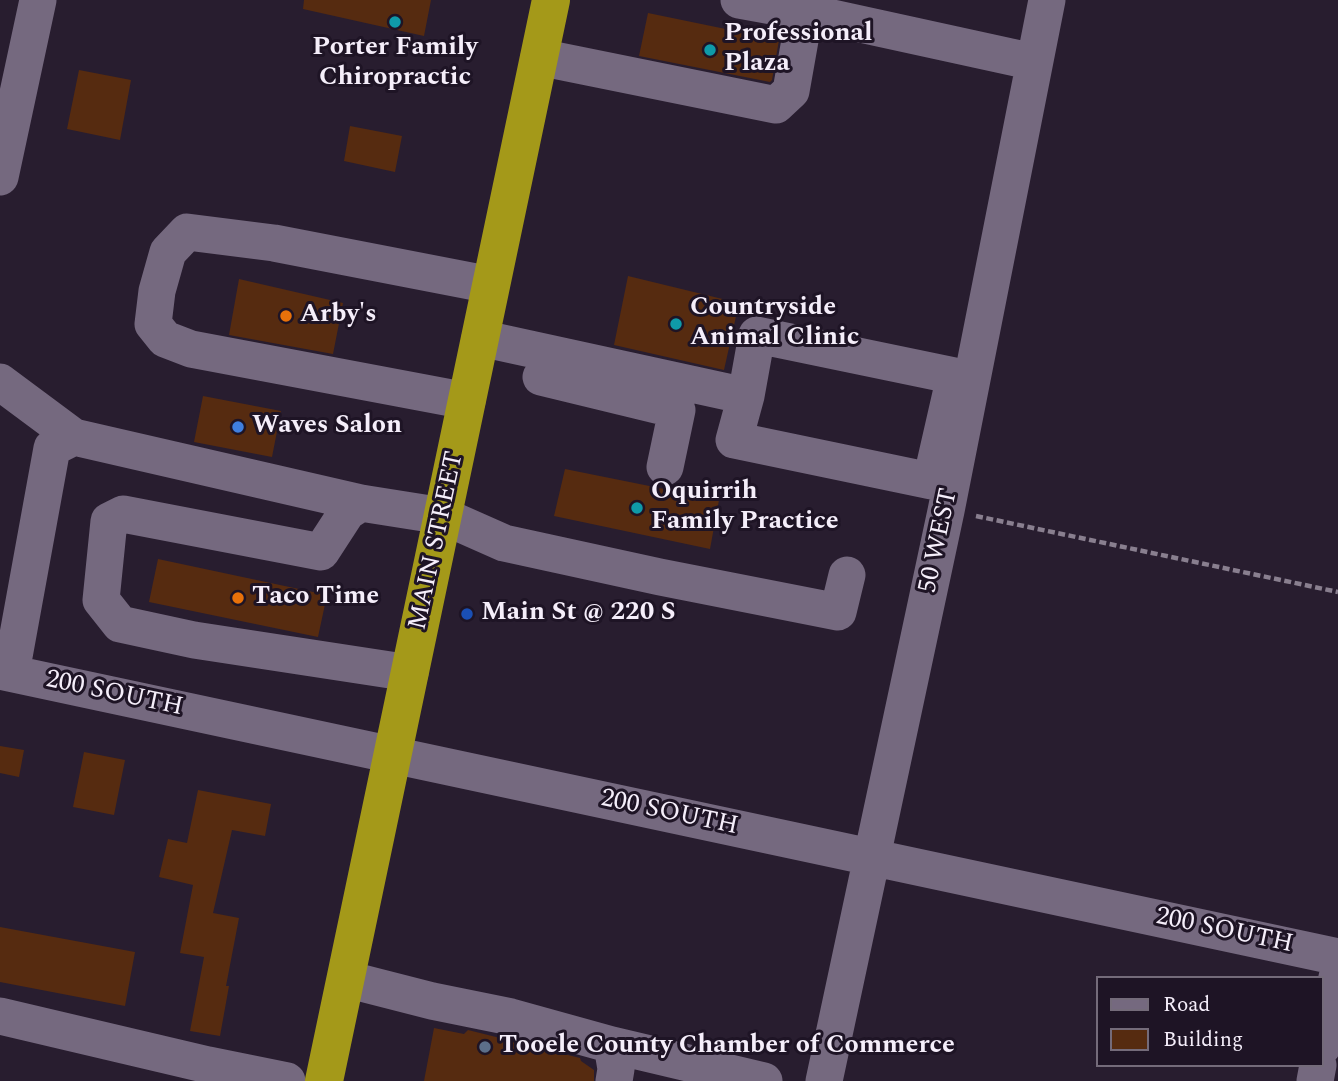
<!DOCTYPE html>
<html>
<head>
<meta charset="utf-8">
<style>
  body { margin:0 }
  #map { position:relative; width:1338px; height:1081px; overflow:hidden; background:#281d2f; font-family:Spectral,serif }
  canvas { display:block }
  .legend { position:absolute; left:1096px; top:976px; width:228px; height:91px; box-sizing:border-box; background:#1e1425; border:2px solid #746b7a; margin:0; padding:9px 12px; list-style:none; font-size:21px; color:#f5eefa }
  .legend li { display:flex; align-items:center; gap:14px; height:35px }
  .legend b { width:35px; border:2px solid #746b7a }
</style>
</head>
<body>
<div id="map">
<canvas width="1338" height="1081"></canvas>
<ul class="legend">
<li><b style="height:9px;background:#75697f"></b>Road</li>
<li><b style="height:19px;background:#562b10"></b>Building</li>
</ul>
</div>
<script>
const ctx = document.querySelector('canvas').getContext('2d');
ctx.lineJoin = 'round';
function fillPath(path, color) { ctx.fillStyle = color; ctx.fill(path, 'evenodd'); }
const poly = rows => new Path2D(rows.map(r => 'M' + r).join(''));
function stroke(path, color, width, dash) { ctx.strokeStyle = color; ctx.lineWidth = width; ctx.lineCap = dash ? 'butt' : 'round'; ctx.setLineDash(dash || []); ctx.stroke(path); }
function drawText(font, color, halo, rows, align = 'center') {
  ctx.font = font + ' Spectral,serif'; ctx.lineWidth = 6; ctx.setLineDash([]); ctx.textBaseline = 'middle'; ctx.strokeStyle = halo; ctx.fillStyle = color; for (const [text, x, y, turn = 0] of rows) {
    ctx.save(); ctx.translate(x, y); ctx.rotate((+turn || 0) * Math.PI / 180); ctx.textAlign = isNaN(turn) ? turn : align; if (halo) ctx.strokeText(text, 0, 0); ctx.fillText(text, 0, 0); ctx.restore();
  }
}
const building = poly([
  [304,0,431,0,424,36,303,9],
  [648,13,779,40,772,80,770,82,639,56],
  [79,70,131,80,120,140,67,129],
  [350,126,402,136,395,172,344,161],
  [628,276,739,303,724,370,614,345],
  [239,279,343,303,333,354,229,335],
  [203,396,281,411,272,457,194,442],
  [565,469,719,500,710,549,554,516],
  [158,559,327,595,318,637,149,602],
  [0,746,24,750,19,777,0,773],
  [84,752,125,760,114,815,73,807],
  [198,790,271,804,265,836,232,830,213,913,239,918,226,986,229,986,220,1036,190,1031,204,957,180,953,193,885,159,877,168,839,187,843],
  [0,927,135,952,125,1006,0,982],
  [434,1028,464,1034,468,1030,580,1058,581,1061,594,1070,594,1081,424,1081]
]);
const path = poly([
  [976,516,1338,592]
]);
const minor = poly([
  [739,0,805,12],
  [539,57,776,105,791,91,805,12,1034,62],
  [0,177,38,0],
  [480,338,746,396,734,440,931,481,955,376,757,335,746,396],
  [541,377,677,410,665,467],
  [0,382,74,437],
  [467,401,191,349,165,339,153,324,157,291,168,252,187,232,274,243,491,285],
  [0,671,1338,957],
  [11,673,52,448,74,437,361,503],
  [410,673,194,640,120,624,101,600,109,521,123,514,321,552,347,512,361,503,367,504,443,516,504,543,660,577,838,612,847,575],
  [346,979,432,1001,511,1017,612,1045,616,1069,614,1081],
  [0,1016,208,1065,287,1081],
  [612,1045,764,1081],
  [1322,1047,1338,973],
  [824,1081,946,511,1047,0],
  [1315,1081,1318,1065]
]);
const highway = poly([
  [324,1081,551,0]
]);
const markers = [
  [395,22,7,"#0f9aa8"],
  [710,50,7,"#0f9aa8"],
  [286,316,7,"#e8710a"],
  [676,324,7,"#0f9aa8"],
  [238,427,7,"#3f7fe0"],
  [637,508,7,"#0f9aa8"],
  [238,598,7,"#e8710a"],
  [467,614,7,"#1a4fb4"],
  [485,1047,7,"#5c6f8a"]
];
const poiNames = [
  ["Professional",724,35],
  ["Plaza",724,65],
  ["Porter Family",395,49,"center"],
  ["Chiropractic",395,79,"center"],
  ["Countryside",690,309],
  ["Animal Clinic",690,339],
  ["Arby's",300,316],
  ["Waves Salon",252,427],
  ["Oquirrih",651,493],
  ["Family Practice",651,523],
  ["Taco Time",252,598],
  ["Main St @ 220 S",481,614],
  ["Tooele County Chamber of Commerce",499,1047]
];
const streetNames = [
  ["MAIN STREET",438,541,-78],
  ["50 WEST",940,541,-78],
  ["200 SOUTH",114,695,12],
  ["200 SOUTH",669,814,12],
  ["200 SOUTH",1224,932,12]
];
fillPath(building, '#562b10');
stroke(path, '#897f8f', 4.5, [7, 3.5]);
stroke(minor, '#75697f', 37);
stroke(highway, '#a49919', 38);
for (const [x, y, r, color] of markers) { const dot = new Path2D(); dot.arc(x, y, r, 0, 2 * Math.PI); ctx.fillStyle = color; ctx.fill(dot); stroke(dot, '#1e1425', 2.5); }
drawText('bold 26px', '#f5eefa', '#1e1425', poiNames, 'left');
drawText('26px', '#f5eefa', '#1e1425', streetNames);
</script>
</body>
</html>
